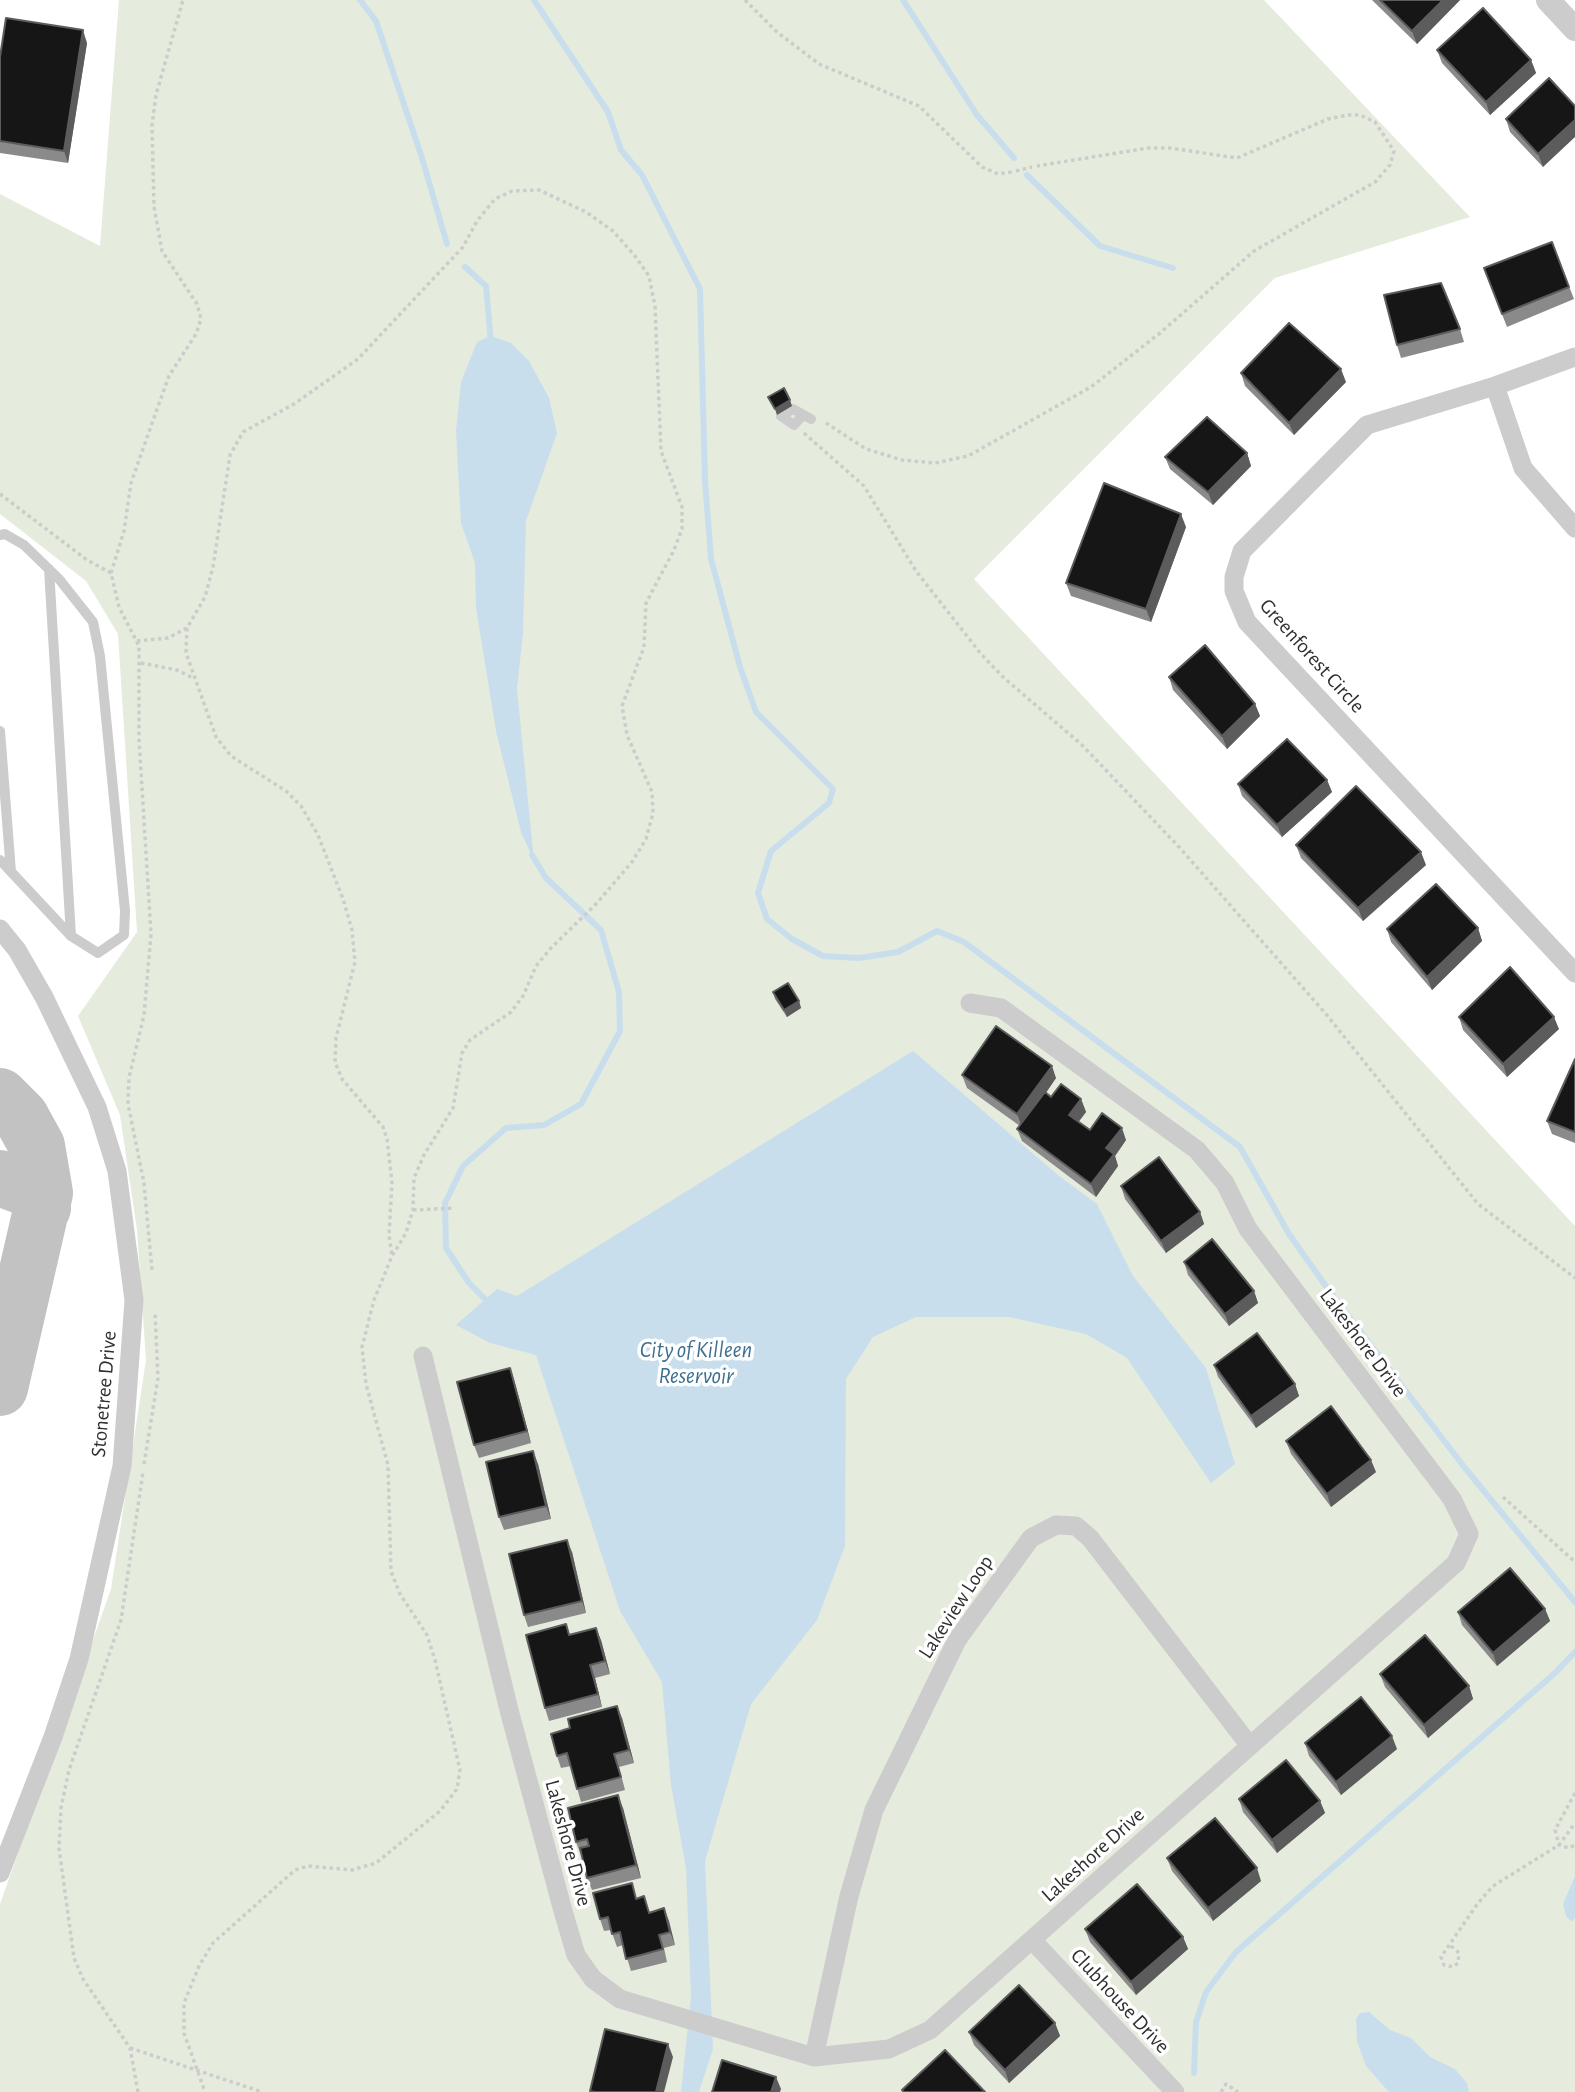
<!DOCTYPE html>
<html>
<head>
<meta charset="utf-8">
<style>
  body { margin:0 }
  canvas { display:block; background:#fff }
</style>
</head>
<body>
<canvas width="1575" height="2092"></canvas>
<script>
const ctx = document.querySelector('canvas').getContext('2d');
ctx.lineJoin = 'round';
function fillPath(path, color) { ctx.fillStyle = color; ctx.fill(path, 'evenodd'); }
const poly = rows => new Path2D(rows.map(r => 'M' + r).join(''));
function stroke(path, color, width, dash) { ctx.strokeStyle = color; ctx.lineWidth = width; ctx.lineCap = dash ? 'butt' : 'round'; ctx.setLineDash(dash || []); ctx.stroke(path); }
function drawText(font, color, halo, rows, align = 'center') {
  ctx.font = font + ' "Alegreya Sans",sans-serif'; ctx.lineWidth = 7; ctx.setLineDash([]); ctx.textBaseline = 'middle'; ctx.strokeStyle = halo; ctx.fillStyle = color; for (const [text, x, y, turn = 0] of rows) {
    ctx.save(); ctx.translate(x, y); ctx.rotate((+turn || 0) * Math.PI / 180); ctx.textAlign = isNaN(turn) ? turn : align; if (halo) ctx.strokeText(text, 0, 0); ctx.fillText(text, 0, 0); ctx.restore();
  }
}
const green = poly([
  [119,0,1264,0,1470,217,1275,278,974,579,1575,1226,1575,2092,0,2092,0,1904,111,1589,146,1360,137,1230,120,1115,78,1016,137,932,118,634,86,581,0,514,0,194,100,246]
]);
const water = poly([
  [491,336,511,343,529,361,549,398,557,433,526,521,523,633,517,689,534,861,521,832,496,731,476,608,475,563,461,523,456,431,461,382,477,342],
  [913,1051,1058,1175,1097,1204,1133,1276,1206,1368,1235,1464,1211,1483,1127,1358,1086,1334,1009,1317,916,1317,873,1337,846,1379,845,1546,817,1620,751,1704,705,1861,713,2049,699,2092,681,2092,691,1997,686,1868,671,1785,662,1682,620,1611,536,1355,490,1343,456,1325,497,1289,517,1296],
  [1575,1876,1575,1917,1572,1922,1566,1916,1563,1904],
  [1369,2012,1390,2030,1411,2038,1430,2057,1455,2069,1467,2083,1469,2092,1389,2092,1366,2066,1357,2041,1356,2019,1360,2013]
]);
const stream = poly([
  [360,0,376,21,422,158,447,244],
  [534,0,608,112,621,150,642,175,700,289,705,480,711,559,740,667,756,712,833,789,829,803,771,851,758,893,767,919,792,939,823,956,859,958,898,952,937,931,964,942,1240,1147,1289,1234,1330,1292,1465,1468,1575,1602],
  [903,0,977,115,1014,158],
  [1027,175,1100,246,1173,268],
  [465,267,486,286,491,343],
  [491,1305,469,1283,446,1248,445,1203,463,1166,506,1128,544,1125,581,1104,620,1031,619,992,601,930,546,878,532,855],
  [1194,2073,1196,2022,1206,1992,1236,1952,1555,1673,1575,1652]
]);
const taxiway = poly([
  [0,1096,21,1117,37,1146,45,1193,0,1388],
  [0,1178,32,1190,43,1208]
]);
const path = poly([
  [745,0,777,32,819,64,919,106,982,167,998,174,1012,172],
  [1016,171,1032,167],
  [826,423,866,449,902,460,935,463,968,456,1091,387,1160,333,1254,251,1375,182,1390,165,1394,151,1375,122,1360,115,1348,115,1328,119,1237,158,1170,148,1148,148,1037,166],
  [804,433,864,486,916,571,981,654,1003,677,1082,745,1179,847,1326,1014,1478,1204,1575,1278],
  [0,494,87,560,111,573,119,607,139,646,139,739,151,934,144,1015,129,1078,128,1104,144,1183,152,1270],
  [111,573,124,531,131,483,156,412,169,376,196,334,201,319,197,304,162,251,154,207,152,125,156,95,183,0],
  [187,628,186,653,216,737,231,756,286,791,301,806,318,835,343,899,352,930,355,962,336,1038,335,1062,342,1079,383,1127,387,1139,392,1182,389,1236,392,1255],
  [137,641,168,638,187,628,205,597,213,567,230,455,243,432,294,404,358,359,463,247,477,221,495,199,512,191,539,190,586,212,613,231,635,256,649,276,655,306,661,451,682,507,682,529,674,550,646,603,644,647,622,706,627,735,652,792,653,813,646,839,632,862,596,904,551,948,536,966,523,996,511,1012,470,1040,462,1053,453,1108,424,1155,414,1178,413,1210,406,1233,392,1256,374,1300,362,1347,366,1384,388,1465,391,1571,400,1594,427,1635,435,1660,460,1770,457,1789,440,1811,376,1863,352,1870,308,1866,295,1870,213,1943,199,1966,184,2003,184,2033,205,2092],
  [141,663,177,670,193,678],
  [413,1210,455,1208],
  [144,1464,158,1378,155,1312],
  [1503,1497,1575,1562],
  [1575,1793,1555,1830,1559,1845,1569,1848,1575,1845],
  [1451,1946,1459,1953,1458,1963,1453,1967,1444,1965,1441,1957,1478,1903,1493,1886,1559,1845,1575,1823],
  [130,2048,262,2092],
  [138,2092,130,2048,83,1979,74,1958,59,1848,61,1808,69,1770,121,1620,143,1472],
  [1221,2092,1226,2084,1238,2092]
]);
const service = poly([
  [803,415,794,425,781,416,793,409,811,419],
  [0,535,5,534,24,545,59,579,93,622,100,656,125,911,124,935,98,953,71,936,0,860],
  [49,569,71,936],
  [0,731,11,872]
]);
const minor = poly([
  [1495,386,1575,357],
  [1575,528,1523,468,1495,386,1367,425,1242,551,1234,577,1234,591,1247,622,1575,973],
  [0,929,17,950,44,997,97,1107,117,1171,134,1300,122,1466,79,1659,53,1737,0,1873],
  [423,1356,509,1710,563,1911,576,1955,593,1979,620,1999,814,2057,889,2049,930,2030,1456,1563,1469,1534,1452,1499,1248,1229,1225,1183,1197,1150,1001,1008,970,1003],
  [1032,1940,1175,2092],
  [814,2057,849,1896,874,1810,957,1640,1031,1538,1056,1525,1076,1526,1090,1538,1250,1746]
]);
const tertiary = poly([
  [1548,0,1575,29]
]);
const wall = poly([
  [1372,0,1460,0,1417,44],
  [87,43,68,163,0,153,0,57],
  [1437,50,1531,60,1536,73,1490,115,1442,63],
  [1549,78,1543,167,1510,132,1506,119],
  [1552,242,1574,299,1507,327,1484,268],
  [1460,329,1464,342,1401,358,1397,345],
  [1241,373,1346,382,1294,435,1245,386],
  [1247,453,1251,466,1213,505,1170,469,1165,457],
  [1186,527,1151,622,1071,596,1066,583],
  [1169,677,1255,704,1260,716,1227,749,1173,690],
  [1327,780,1332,792,1282,837,1242,796,1238,784],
  [1296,845,1426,865,1363,921,1301,858],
  [1478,928,1482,941,1432,990,1391,942,1387,929],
  [773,992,799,1001,801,1008,787,1017,775,999],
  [1459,1017,1559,1029,1507,1077,1463,1030],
  [1575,1059,1575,1143,1552,1134,1547,1121],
  [962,1075,1056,1078,1046,1093,1051,1097,1081,1099,1086,1112,1078,1122,1090,1130,1126,1140,1115,1156,1118,1166,1096,1197,1022,1141,1017,1129,1020,1126,967,1088],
  [1121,1186,1200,1212,1204,1224,1166,1253,1125,1199],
  [1184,1262,1254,1291,1258,1303,1229,1326,1188,1275],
  [1214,1365,1295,1384,1299,1396,1256,1428,1218,1377],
  [514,1380,531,1443,479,1458,474,1445],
  [1286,1441,1376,1472,1331,1507,1291,1454],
  [538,1464,551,1519,504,1530,499,1517],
  [572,1552,586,1613,528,1627,524,1615],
  [1545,1609,1550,1621,1497,1666,1462,1625,1458,1612],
  [566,1624,570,1635,601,1640,610,1674,595,1678,602,1707,549,1721,545,1708],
  [1380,1674,1469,1686,1473,1699,1428,1738,1385,1687],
  [622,1718,634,1763,619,1767,625,1790,581,1802,571,1766,561,1768,557,1756],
  [1305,1743,1397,1749,1341,1795,1309,1756],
  [1239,1799,1320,1801,1325,1813,1277,1853,1243,1812],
  [623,1808,641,1878,592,1890,587,1878,582,1854,581,1855,576,1842],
  [1167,1858,1261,1881,1213,1921,1172,1871],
  [637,1898,650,1912,664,1908,675,1945,664,1948,667,1962,631,1971,623,1945,617,1947,611,1930,604,1931,600,1919],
  [1085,1929,1183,1937,1188,1949,1136,1995,1090,1942],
  [1055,2023,1060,2036,1009,2083,974,2045,969,2032]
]);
const shadedWall = poly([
  [1443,0,1460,0,1417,44,1412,31],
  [83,30,87,43,68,163,64,151],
  [1531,60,1536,73,1490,115,1486,102],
  [1575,120,1575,137,1543,167,1538,154],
  [1341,369,1346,382,1294,435,1289,423],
  [790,400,792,406,777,415,775,409],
  [1247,453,1251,466,1213,505,1208,492],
  [1181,514,1186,527,1151,622,1146,609],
  [1255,704,1260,716,1227,749,1222,736],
  [1327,780,1332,792,1282,837,1277,825],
  [1421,852,1426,865,1363,921,1358,908],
  [1478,928,1482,941,1432,990,1427,977],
  [799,1001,801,1008,787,1017,784,1010],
  [1554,1017,1559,1029,1507,1077,1503,1064],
  [1052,1066,1056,1078,1022,1127,1017,1114],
  [1081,1099,1086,1112,1074,1128,1069,1115],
  [1122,1128,1126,1140,1115,1156,1118,1166,1096,1197,1091,1184,1106,1148],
  [1200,1212,1204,1224,1166,1253,1161,1241],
  [1254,1291,1258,1303,1229,1326,1225,1314],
  [510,1368,514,1380,531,1443,527,1431],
  [1295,1384,1299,1396,1256,1428,1251,1416],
  [533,1451,538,1464,551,1519,546,1506],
  [1371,1460,1376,1472,1331,1507,1327,1494],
  [567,1540,572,1552,586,1613,582,1601],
  [1545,1609,1550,1621,1497,1666,1493,1653],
  [596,1628,601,1640,610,1674,605,1661],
  [590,1665,595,1678,602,1707,598,1694],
  [1469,1686,1473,1699,1428,1738,1424,1725],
  [617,1706,622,1718,634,1763,629,1750],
  [1392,1736,1397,1749,1341,1795,1336,1782],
  [618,1795,623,1808,641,1878,636,1865],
  [1320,1801,1325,1813,1277,1853,1272,1840],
  [1257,1868,1261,1881,1213,1921,1208,1908],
  [664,1908,669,1921,675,1945,670,1932],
  [1183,1937,1188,1949,1136,1995,1131,1982],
  [1055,2023,1060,2036,1009,2083,1005,2070],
  [668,2044,673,2057,664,2092,656,2092],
  [776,2077,781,2089,780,2092,771,2092]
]);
const building = poly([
  [1380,0,1443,0,1412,31,1380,0],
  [1483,8,1531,60,1486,102,1437,50,1483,8],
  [6,18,83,30,64,151,0,141,0,57,6,18],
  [1549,78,1575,106,1575,120,1538,154,1506,119,1549,78],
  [1552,242,1569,287,1502,314,1484,268,1552,242],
  [1441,283,1460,329,1397,345,1384,295,1441,283],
  [1289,323,1341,369,1289,423,1241,373,1289,323],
  [784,388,790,400,775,409,768,397,784,388],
  [1207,417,1247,453,1208,492,1165,457,1207,417],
  [1104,483,1181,514,1146,609,1066,583,1104,483],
  [1205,645,1255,704,1222,736,1169,677,1205,645],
  [1287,739,1327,780,1277,825,1238,784,1287,739],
  [1356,786,1421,852,1358,908,1296,845,1356,786],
  [1436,884,1478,928,1427,977,1387,929,1436,884],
  [1510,967,1554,1017,1503,1064,1459,1017,1510,967],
  [788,983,799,1001,784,1010,773,992,788,983],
  [996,1026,1052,1066,1017,1114,962,1075,996,1026],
  [1575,1059,1575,1132,1547,1121,1575,1059],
  [1061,1084,1081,1099,1069,1115,1090,1130,1102,1113,1122,1128,1106,1148,1114,1154,1091,1184,1017,1129,1045,1092,1051,1097,1061,1084],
  [1159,1157,1200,1212,1161,1241,1121,1186,1159,1157],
  [1212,1239,1254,1291,1225,1314,1184,1262,1212,1239],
  [1257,1333,1295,1384,1251,1416,1214,1365,1257,1333],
  [510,1368,527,1431,474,1445,457,1382,510,1368],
  [1331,1406,1371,1460,1327,1494,1286,1441,1331,1406],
  [533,1451,546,1506,499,1517,486,1462,533,1451],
  [567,1540,582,1601,524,1615,509,1554,567,1540],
  [1510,1568,1545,1609,1493,1653,1458,1612,1510,1568],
  [566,1624,569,1635,596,1628,605,1661,590,1665,598,1694,545,1708,526,1635,566,1624],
  [1425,1635,1469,1686,1424,1725,1380,1674,1425,1635],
  [1361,1697,1392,1736,1336,1782,1305,1743,1361,1697],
  [617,1706,629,1750,614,1754,621,1777,577,1789,567,1753,557,1756,551,1734,570,1728,568,1719,617,1706],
  [1286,1760,1320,1801,1272,1840,1239,1799,1286,1760],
  [618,1795,636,1865,587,1878,580,1848,589,1846,587,1839,576,1842,568,1808,618,1795],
  [1215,1818,1257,1868,1208,1908,1167,1858,1215,1818],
  [632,1883,636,1899,644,1896,649,1913,664,1908,670,1932,659,1935,663,1949,626,1959,620,1932,612,1934,608,1917,600,1919,593,1893,632,1883],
  [1137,1884,1183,1937,1131,1982,1085,1929,1137,1884],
  [1019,1985,1055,2023,1005,2070,969,2032,1019,1985],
  [605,2029,668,2044,656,2092,595,2092,590,2091,605,2029],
  [945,2050,985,2092,904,2092,902,2090,945,2050],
  [722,2060,776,2077,771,2092,712,2092,722,2060]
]);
const streetNames = [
  ["Greenforest Circle",1312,656,48],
  ["Lakeshore Drive",1363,1343,53],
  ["Stonetree Drive",104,1394,-85],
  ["Lakeview Loop",956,1607,-57],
  ["Lakeshore Drive",568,1843,75],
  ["Lakeshore Drive",1093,1855,-42],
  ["Clubhouse Drive",1120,2001,47]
];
const waterNames = [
  ["City of Killeen",696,1350],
  ["Reservoir",696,1376]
];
fillPath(green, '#e5ecdd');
fillPath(water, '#c9deec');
stroke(stream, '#c9deec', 6);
stroke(taxiway, '#c2c2c2', 56);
stroke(path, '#ccc', 3.5, [3.5, 3.5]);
stroke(service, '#ccc', 10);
stroke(minor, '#ccc', 19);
stroke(tertiary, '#ccc', 24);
fillPath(wall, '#8a8a8a');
fillPath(shadedWall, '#5c5c5c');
fillPath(building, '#161616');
stroke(building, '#5c5c5c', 2);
drawText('21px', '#2f2f2f', '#fff', streetNames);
drawText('italic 23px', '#3d6f90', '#fff', waterNames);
</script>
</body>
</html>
